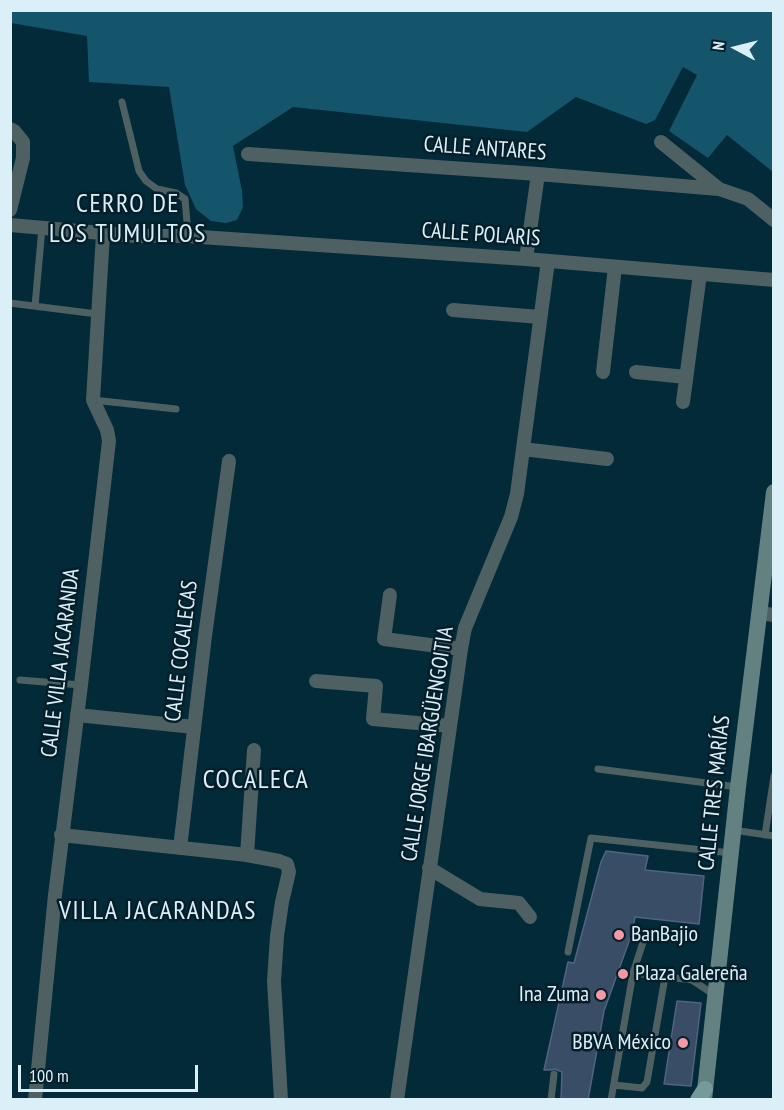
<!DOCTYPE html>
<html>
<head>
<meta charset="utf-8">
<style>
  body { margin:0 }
  #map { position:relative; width:784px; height:1110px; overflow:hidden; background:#032a38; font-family:"PT Sans Narrow",sans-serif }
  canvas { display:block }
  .frame { position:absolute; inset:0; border:12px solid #dbeff8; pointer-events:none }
  .north { position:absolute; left:706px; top:18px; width:60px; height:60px; -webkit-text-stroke:4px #041f2a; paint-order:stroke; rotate:277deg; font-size:16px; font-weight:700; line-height:24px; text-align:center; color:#dbeff8 }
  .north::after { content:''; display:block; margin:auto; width:21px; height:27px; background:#dbeff8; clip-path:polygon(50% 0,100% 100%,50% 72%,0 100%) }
  .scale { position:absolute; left:18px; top:1065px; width:180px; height:27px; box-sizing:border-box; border:3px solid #dbeff8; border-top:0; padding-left:8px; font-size:18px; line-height:21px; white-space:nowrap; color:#dbeff8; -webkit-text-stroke:4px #041f2a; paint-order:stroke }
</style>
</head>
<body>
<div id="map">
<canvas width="784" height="1110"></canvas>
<div class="frame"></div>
<div class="north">N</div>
<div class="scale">100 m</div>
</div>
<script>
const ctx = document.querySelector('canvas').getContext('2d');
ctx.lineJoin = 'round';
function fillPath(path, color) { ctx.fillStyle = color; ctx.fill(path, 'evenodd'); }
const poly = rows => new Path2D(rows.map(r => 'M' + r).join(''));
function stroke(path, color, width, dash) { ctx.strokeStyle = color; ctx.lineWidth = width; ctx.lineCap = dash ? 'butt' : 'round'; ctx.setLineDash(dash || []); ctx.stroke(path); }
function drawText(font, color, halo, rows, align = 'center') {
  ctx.font = font + ' "PT Sans Narrow",sans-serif'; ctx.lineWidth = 5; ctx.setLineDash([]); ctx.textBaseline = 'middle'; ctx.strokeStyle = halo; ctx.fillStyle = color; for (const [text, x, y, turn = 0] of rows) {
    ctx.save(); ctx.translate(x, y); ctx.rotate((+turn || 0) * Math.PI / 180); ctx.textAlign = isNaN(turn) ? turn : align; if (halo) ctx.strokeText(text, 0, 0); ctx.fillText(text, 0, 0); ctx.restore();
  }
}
const green = poly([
  [10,11,773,11,773,172,727,135,708,158,669,131,697,75,683,67,655,120,646,124,576,97,527,132,293,107,233,146,242,191,243,207,237,220,226,223,211,221,196,209,185,185,169,87,89,82,87,36,11,23]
]);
const building = poly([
  [606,851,648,856,645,870,704,876,699,924,635,917,632,933,604,1011,588,1100,561,1100,562,1072,555,1069,550,1070,544,1070,568,962,574,963,601,862,606,851],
  [677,1001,701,1003,691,1086,664,1084,677,1001]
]);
const service = poly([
  [122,102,139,171,146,181,157,189,176,193,185,199,187,222,186,236],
  [10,303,97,314],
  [35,306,42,228],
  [93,400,176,409],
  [20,680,81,685],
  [598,769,738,787],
  [733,830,774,836],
  [765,835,774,776],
  [568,952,591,838,731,853],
  [633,973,692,980,713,994],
  [692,980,717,968],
  [614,1085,642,1088,647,1082,665,977],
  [551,1100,554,1074],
  [611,1100,633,973,645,936]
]);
const minor = poly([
  [10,129,14,131,23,142,23,158,10,210],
  [661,142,719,189],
  [248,154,538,174,719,189,748,199,774,220],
  [10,225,136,236,186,236,526,259,774,280],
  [526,259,538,174],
  [453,310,540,317],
  [603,372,615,267],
  [636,372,686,377],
  [683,402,700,274],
  [523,449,607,459],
  [390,595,384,639,461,649],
  [759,613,774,615],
  [316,681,376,686,373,719,450,726],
  [77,715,194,727],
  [61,835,247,855,279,861,287,864,289,872,282,902,277,936,274,981,281,1100],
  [180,848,205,636,229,461],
  [247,855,254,750],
  [429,868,480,899,519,903,530,917],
  [35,1100,55,895,81,685,109,441,107,430,93,400,103,234],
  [397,1100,461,649,465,628,511,517,517,494,548,261]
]);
const secondary = poly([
  [704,1100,738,787,774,492]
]);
const primary = poly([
  [698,1100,705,1089]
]);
const markers = [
  [619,935,6,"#f49aa4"],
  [623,974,6,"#f49aa4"],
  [601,995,6,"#f49aa4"],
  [683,1043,6,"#f49aa4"]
];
const streetNames = [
  ["CALLE ANTARES",485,149,4],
  ["CALLE POLARIS",481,235,4],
  ["CALLE COCALECAS",182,651,-83],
  ["CALLE VILLA JACARANDA",61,663,-83],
  ["CALLE JORGE IBARGÜENGOITIA",428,744,-81],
  ["CALLE TRES MARÍAS",715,793,-84]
];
const poiNames = [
  ["BanBajio",631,935],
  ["Plaza Galereña",635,974],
  ["Ina Zuma",589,995,"right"],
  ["BBVA México",671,1043,"right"]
];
const quarterNames = [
  ["CERRO DE",128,205],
  ["LOS TUMULTOS",128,235],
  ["COCALECA",256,781],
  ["VILLA JACARANDAS",158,912]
];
fillPath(green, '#15556c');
fillPath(building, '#3a4d66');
stroke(building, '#51647f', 1.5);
stroke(service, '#4e6061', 7);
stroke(minor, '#4e6061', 14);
stroke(secondary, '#648182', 16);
stroke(primary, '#759a9b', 16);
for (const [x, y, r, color] of markers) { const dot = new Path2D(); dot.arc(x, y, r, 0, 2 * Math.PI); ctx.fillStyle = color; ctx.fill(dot); stroke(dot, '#041f2a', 2); }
drawText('22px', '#dbeff8', '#041f2a', streetNames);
drawText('22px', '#dbeff8', '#041f2a', poiNames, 'left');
ctx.letterSpacing = '1.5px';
drawText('26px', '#dbeff8', '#041f2a', quarterNames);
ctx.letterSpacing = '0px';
</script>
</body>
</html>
